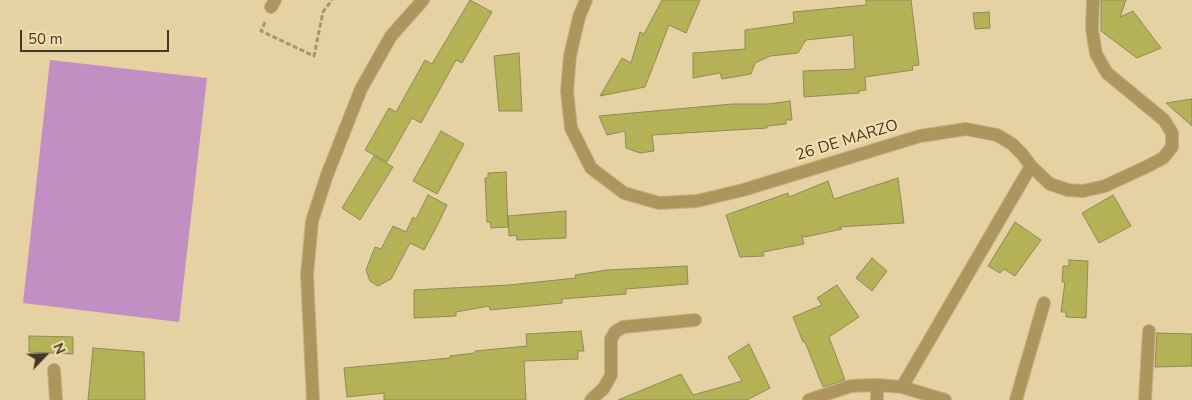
<!DOCTYPE html>
<html>
<head>
<meta charset="utf-8">
<style>
  body { margin:0 }
  #map { position:relative; width:1192px; height:400px; overflow:hidden; background:#e6d1a2; font-family:"Nunito Sans",sans-serif }
  canvas { display:block }
  .north { position:absolute; left:20px; top:330px; width:50px; height:50px; -webkit-text-stroke:4px #f3deaf; paint-order:stroke; rotate:66deg; font-size:14px; font-weight:700; line-height:20px; text-align:center; color:#413926 }
  .north::after { content:''; display:block; margin:auto; width:18px; height:22px; background:#413926; clip-path:polygon(50% 0,100% 100%,50% 72%,0 100%) }
  .scale { position:absolute; left:20px; top:30px; width:149px; height:22px; box-sizing:border-box; border:2px solid #413926; border-top:0; padding-left:6px; font-size:15px; line-height:18px; white-space:nowrap; color:#413926; -webkit-text-stroke:4px #f3deaf; paint-order:stroke }
</style>
</head>
<body>
<div id="map">
<canvas width="1192" height="400"></canvas>
<div class="north">N</div>
<div class="scale">50 m</div>
</div>
<script>
const ctx = document.querySelector('canvas').getContext('2d');
ctx.lineJoin = 'round';
function fillPath(path, color) { ctx.fillStyle = color; ctx.fill(path, 'evenodd'); }
const poly = rows => new Path2D(rows.map(r => 'M' + r).join(''));
function stroke(path, color, width, dash) { ctx.strokeStyle = color; ctx.lineWidth = width; ctx.lineCap = dash ? 'butt' : 'round'; ctx.setLineDash(dash || []); ctx.stroke(path); }
function drawText(font, color, halo, rows, align = 'center') {
  ctx.font = font + ' "Nunito Sans",sans-serif'; ctx.lineWidth = 4.5; ctx.setLineDash([]); ctx.textBaseline = 'middle'; ctx.strokeStyle = halo; ctx.fillStyle = color; for (const [text, x, y, turn = 0] of rows) {
    ctx.save(); ctx.translate(x, y); ctx.rotate((+turn || 0) * Math.PI / 180); ctx.textAlign = isNaN(turn) ? turn : align; if (halo) ctx.strokeText(text, 0, 0); ctx.fillText(text, 0, 0); ctx.restore();
  }
}
const green = poly([
  [50,60,207,78,179,322,23,303]
]);
const building = poly([
  [470,0,492,12,462,63,456,60,421,123,412,118,387,162,365,150,389,108,396,112,425,60,432,64,470,0],
  [662,0,700,0,686,33,669,25,645,87,600,96,622,58,631,63,640,32,644,34,662,0],
  [866,0,911,0,919,65,912,66,913,70,865,77,866,90,859,91,859,93,804,97,803,71,855,69,853,35,806,40,798,53,770,56,755,63,751,74,722,79,720,73,693,78,693,53,745,49,745,30,794,23,793,12,866,5,866,0],
  [1101,0,1126,0,1120,17,1133,11,1161,48,1137,58,1101,31,1101,0],
  [989,12,990,28,975,29,973,13,989,12],
  [519,53,522,111,499,111,494,56,519,53],
  [1192,99,1192,126,1166,103,1192,99],
  [790,101,792,120,786,120,786,124,767,126,767,128,652,135,654,151,640,153,626,148,625,131,607,135,599,116,732,104,768,104,790,101],
  [441,131,464,144,437,194,413,181,441,131],
  [374,156,393,167,360,220,342,208,374,156],
  [506,172,508,227,491,228,490,222,487,222,485,178,488,178,488,173,506,172],
  [898,178,904,223,839,227,842,229,805,237,802,235,804,244,763,252,764,256,740,257,726,215,788,193,789,197,828,181,834,199,898,178],
  [428,195,447,205,437,226,424,250,410,243,391,279,378,286,370,281,366,270,375,247,381,249,393,226,406,232,413,217,416,219,428,195],
  [1113,195,1131,226,1099,243,1082,213,1113,195],
  [566,211,566,238,517,240,516,235,509,236,508,216,566,211],
  [1015,222,1041,240,1015,276,1004,269,1000,273,988,266,1015,222],
  [872,258,887,271,872,291,856,278,872,258],
  [1069,260,1088,261,1086,318,1066,317,1066,312,1061,312,1065,282,1062,282,1063,266,1069,266,1069,260],
  [687,266,688,284,626,289,626,294,562,299,562,303,490,310,489,306,456,312,456,316,414,318,414,290,509,285,576,278,575,275,607,270,687,266],
  [837,285,859,317,829,337,845,380,823,387,805,342,803,342,793,317,822,305,817,298,837,285],
  [581,331,584,351,578,351,578,359,524,361,526,400,384,400,384,393,347,397,344,368,450,358,450,356,475,353,475,351,527,346,526,334,581,331],
  [1157,333,1192,334,1192,366,1155,367,1157,333],
  [29,336,73,337,73,354,29,352,29,336],
  [749,344,770,388,747,400,618,400,681,374,693,395,742,381,728,357,749,344],
  [93,348,144,352,145,400,88,400,93,348]
]);
const path = poly([
  [265,22,261,31,314,56,323,12,332,0]
]);
const minor = poly([
  [586,0,579,17,570,56,567,91,571,128,591,168,624,193,659,203,697,201,743,190,920,136,966,129,997,135,1012,144,1022,154,1031,166,902,387],
  [271,7,275,0],
  [1031,166,1050,184,1068,190,1083,191,1105,186,1148,166,1163,158,1172,147,1172,133,1164,120,1107,73,1096,54,1092,29,1093,0],
  [54,370,56,400],
  [877,385,877,400],
  [313,400,307,275,312,221,327,175,361,89,391,36,423,0],
  [591,400,604,388,611,375,611,339,615,332,623,327,695,320],
  [809,400,851,386,877,385,902,387,945,400],
  [1016,400,1044,303],
  [1145,400,1149,331]
]);
const streetNames = [
  ["26 DE MARZO",847,141,-17]
];
fillPath(green, '#c18fc1');
fillPath(building, '#b5b156');
stroke(building, '#8c8b5c', 1);
stroke(minor, '#c2b087', 14);
stroke(path, '#a69672', 3, [5, 2.5]);
stroke(minor, '#ad955e', 12);
drawText('16px', '#413926', '#f3deaf', streetNames);
</script>
</body>
</html>
